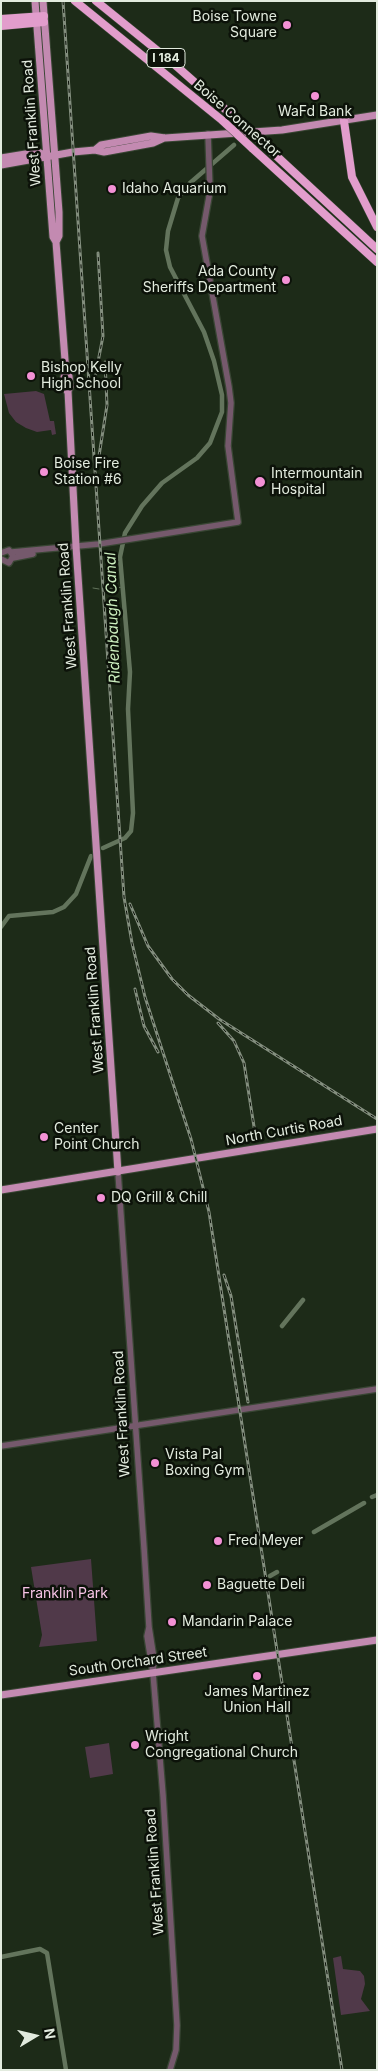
<!DOCTYPE html>
<html>
<head>
<meta charset="utf-8">
<style>
  body { margin:0 }
  #map { position:relative; width:378px; height:2071px; overflow:hidden; background:#1d2b18; font-family:Inter,sans-serif }
  canvas { display:block }
  .frame { position:absolute; inset:0; border:2px solid #e2ebde; pointer-events:none }
  .north { position:absolute; left:10px; top:2011px; width:50px; height:50px; -webkit-text-stroke:4px #0c1209; paint-order:stroke; rotate:81deg; font-size:14px; font-weight:700; line-height:20px; text-align:center; color:#e2ebde }
  .north::after { content:''; display:block; margin:auto; width:18px; height:22px; background:#e2ebde; clip-path:polygon(50% 0,100% 100%,50% 72%,0 100%) }
</style>
</head>
<body>
<div id="map">
<canvas width="378" height="2071"></canvas>
<div class="frame"></div>
<div class="north">N</div>
</div>
<script>
const ctx = document.querySelector('canvas').getContext('2d');
ctx.lineJoin = 'round';
function fillPath(path, color) { ctx.fillStyle = color; ctx.fill(path, 'evenodd'); }
const poly = rows => new Path2D(rows.map(r => 'M' + r).join(''));
function stroke(path, color, width, dash) { ctx.strokeStyle = color; ctx.lineWidth = width; ctx.lineCap = dash ? 'butt' : 'round'; ctx.setLineDash(dash || []); ctx.stroke(path); }
function drawText(font, color, halo, rows, align = 'center') {
  ctx.font = font + ' Inter,sans-serif'; ctx.lineWidth = 5; ctx.setLineDash([]); ctx.textBaseline = 'middle'; ctx.strokeStyle = halo; ctx.fillStyle = color; for (const [text, x, y, turn = 0] of rows) {
    ctx.save(); ctx.translate(x, y); ctx.rotate((+turn || 0) * Math.PI / 180); ctx.textAlign = isNaN(turn) ? turn : align; if (halo) ctx.strokeText(text, 0, 0); ctx.fillText(text, 0, 0); ctx.restore();
  }
}
const green = poly([
  [36,391,44,394,50,421,54,421,56,434,52,435,51,430,37,432,26,428,16,422,9,413,4,394],
  [91,1559,97,1641,39,1647,42,1635,31,1567],
  [109,1743,113,1774,90,1778,85,1747],
  [341,1956,343,1969,360,1971,364,1976,365,1984,361,1999,370,2011,341,2015,333,1958]
]);
const stream = poly([
  [93,588,99,589],
  [105,589,123,587]
]);
const canal = poly([
  [103,848,125,838,131,831,133,813,128,709,130,672,120,557,125,533,142,506,162,483,197,458,210,443,222,412,222,395,214,361,204,332,170,267,166,250,168,231,178,198,190,183,234,145],
  [1,927,9,916,53,912,64,907,76,894,91,856],
  [282,1326,303,1300],
  [372,1497,377,1495],
  [314,1532,364,1503],
  [270,1576,277,1572],
  [259,1581,262,1579],
  [1,1957,40,1949,47,1953,66,2070]
]);
const minor = poly([
  [12,552,99,544,238,522,228,446,231,403,229,387,202,236,210,191,208,134],
  [1,553,9,550,13,556,9,563,1,559],
  [13,558,33,554],
  [118,1172,144,1548,149,1627,154,1659,153,1673],
  [1,1446,377,1389],
  [149,1627,147,1636,153,1673,163,1795,177,2025,176,2050,170,2070]
]);
const major = poly([
  [35,1,53,237,56,242,66,373,64,377,67,391],
  [43,1,59,212,59,236,56,242],
  [95,150,101,145,151,136,165,138,282,130,377,115],
  [1,158,38,152,46,156],
  [1,165,73,152,95,150,104,152,153,143,164,138],
  [66,373,69,376,70,387,68,391,76,546,118,1172],
  [1,1190,377,1129],
  [1,1695,377,1640]
]);
const highway = poly([
  [75,1,223,121],
  [96,1,174,64,234,117],
  [1,19,44,16],
  [1,26,44,22],
  [344,121,352,177,377,227],
  [252,148,377,262],
  [270,150,377,249]
]);
const rail = poly([
  [63,1,124,897,132,943,145,997,191,1139,209,1212,342,2070],
  [93,388,103,336,98,253],
  [99,456,107,405,105,362],
  [130,904,148,946,172,979,188,995,219,1019,377,1119],
  [135,989,144,1026,158,1052],
  [218,1023,234,1041,244,1063,255,1133],
  [224,1275,231,1296,248,1402]
]);
const highwayBridge = poly([
  [234,117,270,150],
  [223,121,252,148]
]);
const markers = [
  [287,25,5,"#f391d5"],
  [315,96,5,"#f391d5"],
  [112,189,5,"#f391d5"],
  [286,280,5,"#f391d5"],
  [31,376,5,"#f391d5"],
  [44,472,5,"#f391d5"],
  [260,482,6,"#f391d5"],
  [44,1137,5,"#f391d5"],
  [101,1198,5,"#f391d5"],
  [155,1463,5,"#f391d5"],
  [218,1541,5,"#f391d5"],
  [207,1585,5,"#f391d5"],
  [172,1622,5,"#f391d5"],
  [257,1676,5,"#f391d5"],
  [135,1745,5,"#f391d5"]
];
const shields = [
  [166,58,38]
];
const shieldNames = [
  ["I 184",166,58]
];
const poiNames = [
  ["Boise Towne",277,17,"right"],
  ["Square",277,33,"right"],
  ["WaFd Bank",315,112,"center"],
  ["Idaho Aquarium",122,189],
  ["Ada County",276,272,"right"],
  ["Sheriffs Department",276,288,"right"],
  ["Bishop Kelly",41,368],
  ["High School",41,384],
  ["Boise Fire",54,464],
  ["Station #6",54,480],
  ["Intermountain",271,474],
  ["Hospital",271,490],
  ["Center",54,1129],
  ["Point Church",54,1145],
  ["DQ Grill & Chill",111,1198],
  ["Vista Pal",165,1455],
  ["Boxing Gym",165,1471],
  ["Fred Meyer",228,1541],
  ["Baguette Deli",217,1585],
  ["Mandarin Palace",182,1622],
  ["James Martinez",257,1692,"center"],
  ["Union Hall",257,1708,"center"],
  ["Wright",145,1737],
  ["Congregational Church",145,1753]
];
const streetNames = [
  ["Boise Connector",237,119,41],
  ["West Franklin Road",32,123,-94],
  ["West Franklin Road",68,606,-94],
  ["West Franklin Road",95,1010,-94],
  ["North Curtis Road",284,1131,-10],
  ["West Franklin Road",122,1414,-93],
  ["South Orchard Street",138,1662,-8],
  ["West Franklin Road",155,1872,-94]
];
const parkNames = [
  ["Franklin Park",65,1594]
];
const waterNames = [
  ["Ridenbaugh Canal",113,618,-92]
];
fillPath(green, '#503949');
stroke(stream, '#63745c', 1);
stroke(canal, '#63745c', 4.5);
stroke(minor, '#394634', 8);
stroke(major, '#394634', 9);
stroke(highway, '#394634', 9);
stroke(minor, '#75596c', 5.5);
stroke(major, '#c38ab1', 7);
stroke(highway, '#e29dcc', 8);
stroke(rail, '#838e7e', 3);
stroke(rail, '#0c1209', 1, [4]);
stroke(highwayBridge, '#394634', 9, []);
stroke(highwayBridge, '#e29dcc', 8);
for (const [x, y, r, color] of markers) { const dot = new Path2D(); dot.arc(x, y, r, 0, 2 * Math.PI); ctx.fillStyle = color; ctx.fill(dot); stroke(dot, '#0c1209', 2); }
for (const [x, y, w] of shields) { const box = new Path2D(); box.roundRect(x - w / 2, y - 9.5, w, 19, 4); ctx.fillStyle = '#0c1209'; ctx.fill(box); stroke(box, '#e2ebde', 1); }
drawText('bold 12px', '#e2ebde', null, shieldNames);
drawText('14px', '#e2ebde', '#0c1209', poiNames, 'left');
drawText('14px', '#e2ebde', '#0c1209', streetNames);
drawText('14px', '#f6c3e5', '#0c1209', parkNames);
drawText('italic 15px', '#cbedbe', '#0c1209', waterNames);
</script>
</body>
</html>
